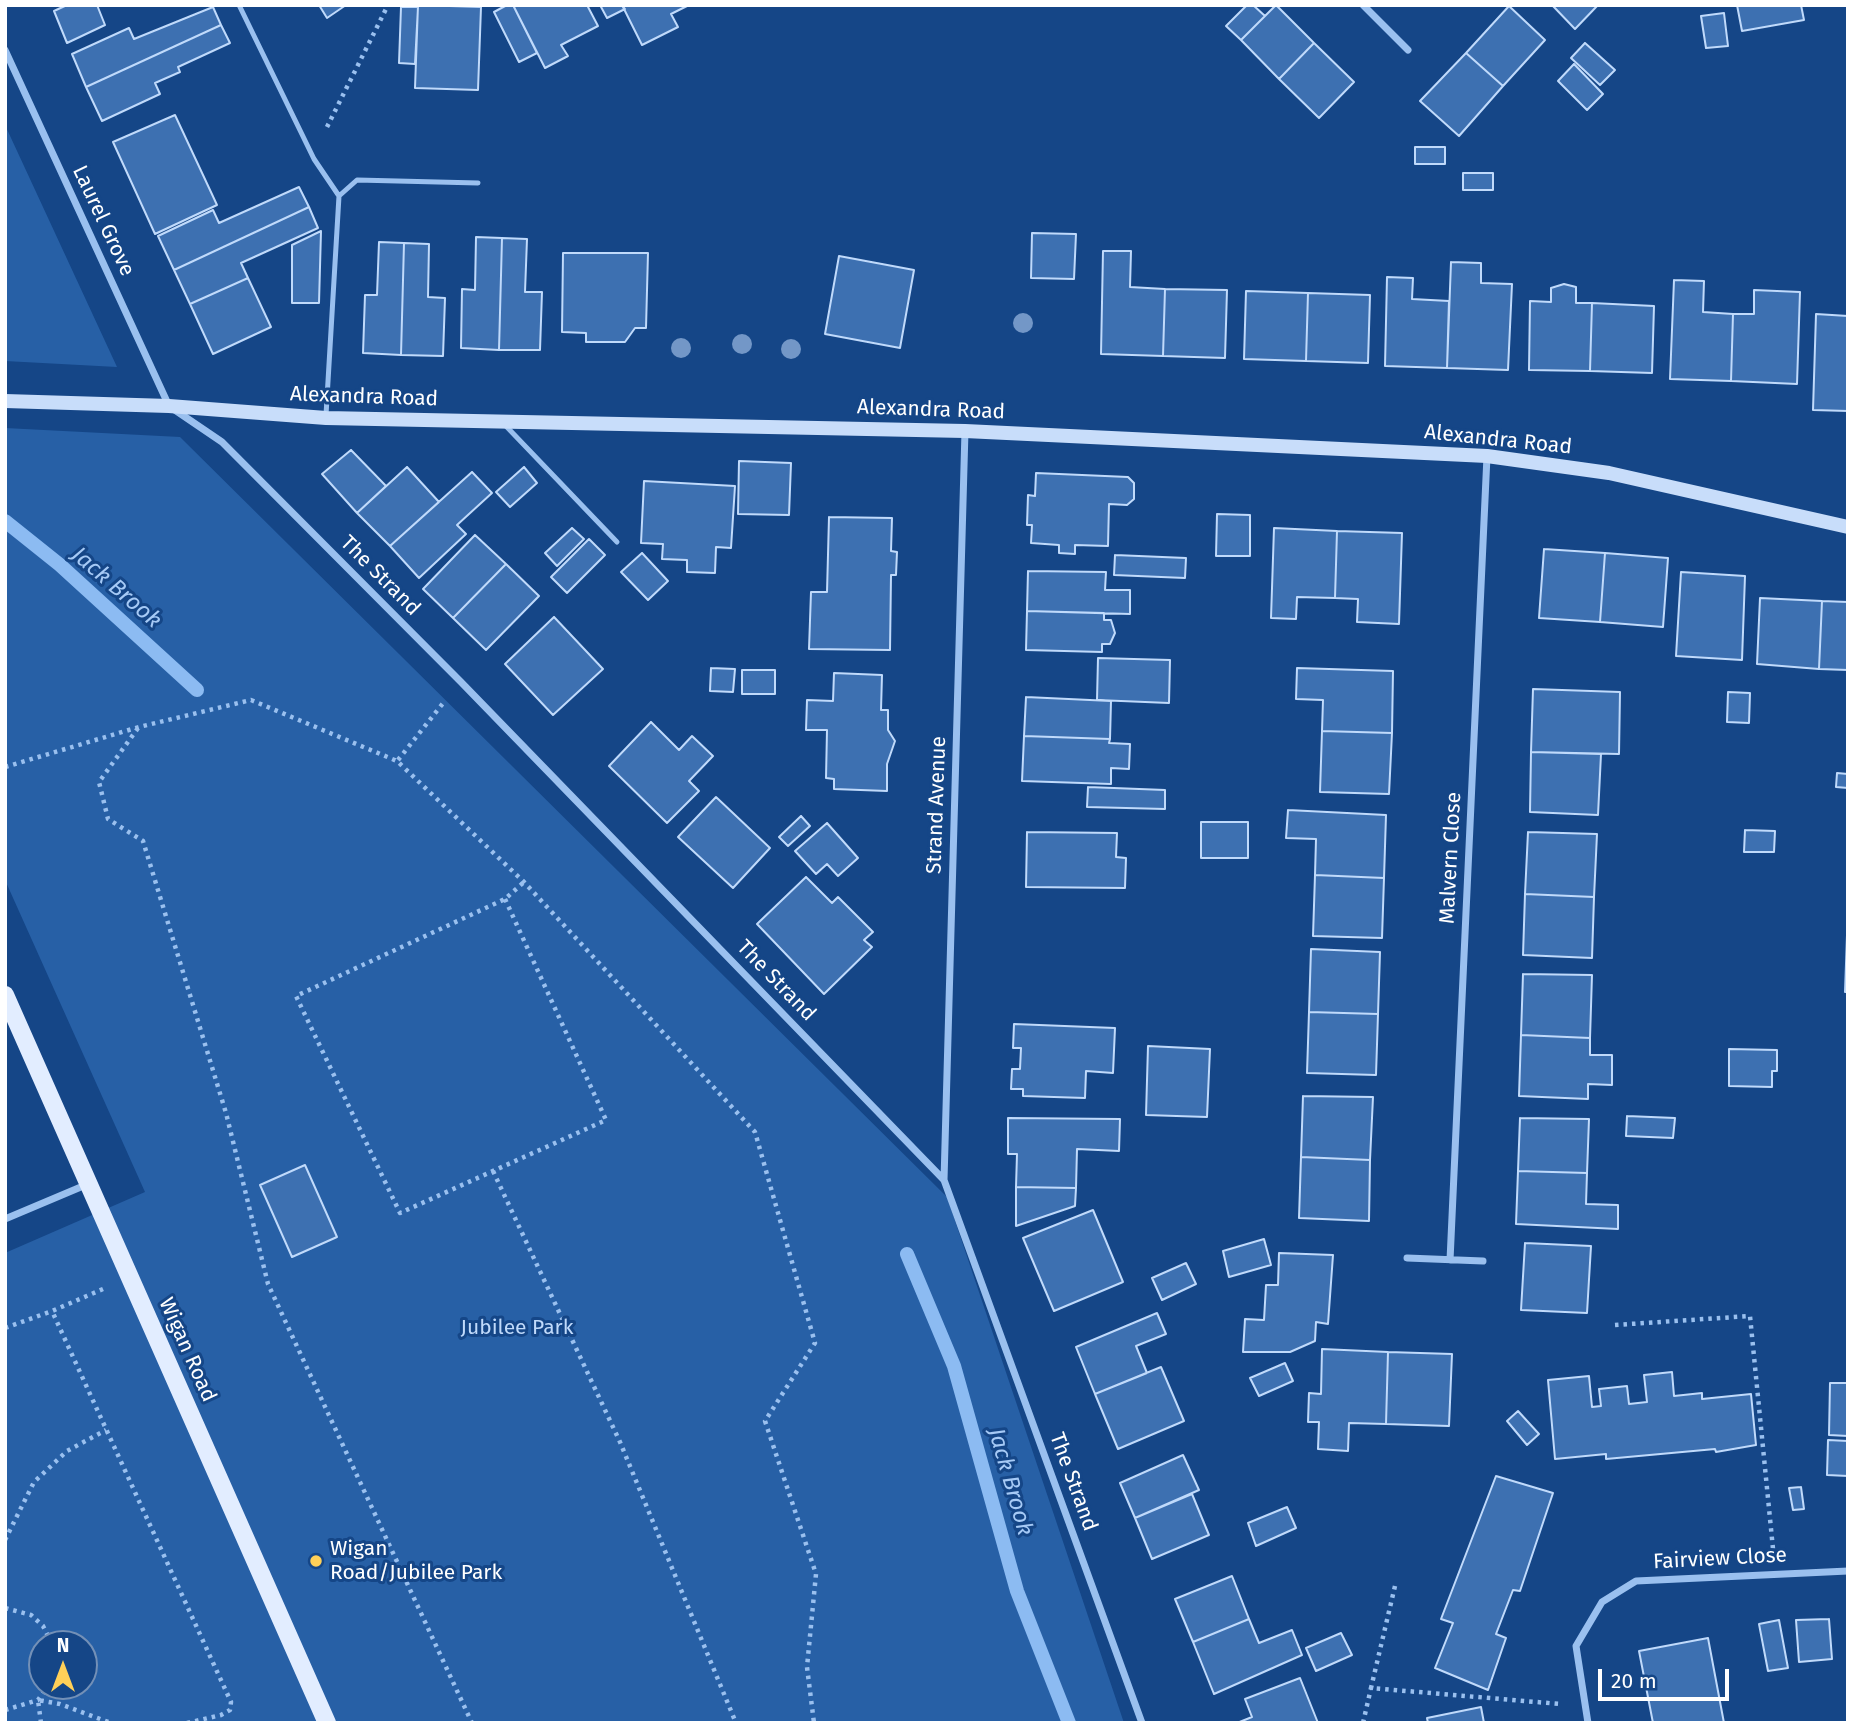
<!DOCTYPE html>
<html>
<head>
<meta charset="utf-8">
<style>
  body { margin:0 }
  #map { position:relative; width:1853px; height:1728px; overflow:hidden; background:#154687; font-family:"Fira Sans",sans-serif }
  canvas { display:block }
  .frame { position:absolute; inset:0; border:7px solid #fff; pointer-events:none }
  .north { position:absolute; left:28px; top:1630px; width:70px; height:70px; box-sizing:border-box; background:#154687; border:2px solid #7390b7; border-radius:50%; rotate:0deg; font-size:19px; font-weight:700; line-height:28px; text-align:center; color:#fff }
  .north::after { content:''; display:block; margin:auto; width:24px; height:32px; background:#ffd058; clip-path:polygon(50% 0,100% 100%,50% 72%,0 100%) }
  .scale { position:absolute; left:1598px; top:1669px; width:131px; height:32px; box-sizing:border-box; border:4px solid #fff; border-top:0; padding-left:9px; font-size:21px; line-height:24px; white-space:nowrap; color:#fff; -webkit-text-stroke:5px #154687; paint-order:stroke }
</style>
</head>
<body>
<div id="map">
<canvas width="1853" height="1728"></canvas>
<div class="frame"></div>
<div class="north">N</div>
<div class="scale">20 m</div>
</div>
<script>
const ctx = document.querySelector('canvas').getContext('2d');
ctx.lineJoin = 'round';
function fillPath(path, color) { ctx.fillStyle = color; ctx.fill(path, 'evenodd'); }
const poly = rows => new Path2D(rows.map(r => 'M' + r).join(''));
function stroke(path, color, width, dash) { ctx.strokeStyle = color; ctx.lineWidth = width; ctx.lineCap = dash ? 'butt' : 'round'; ctx.setLineDash(dash || []); ctx.stroke(path); }
function drawText(font, color, halo, rows, align = 'center') {
  ctx.font = font + ' "Fira Sans",sans-serif'; ctx.lineWidth = 6; ctx.setLineDash([]); ctx.textBaseline = 'middle'; ctx.strokeStyle = halo; ctx.fillStyle = color; for (const [text, x, y, turn = 0] of rows) {
    ctx.save(); ctx.translate(x, y); ctx.rotate((+turn || 0) * Math.PI / 180); ctx.textAlign = isNaN(turn) ? turn : align; if (halo) ctx.strokeText(text, 0, 0); ctx.fillText(text, 0, 0); ctx.restore();
  }
}
const green = poly([
  [5,125,117,367,5,361],
  [5,428,180,437,947,1197,1124,1723,5,1723,5,1253,145,1192,5,880],
  [42,1644,84,1644,84,1686,42,1686]
]);
const stream = poly([
  [5,521,60,565,197,690],
  [907,1254,954,1366,1017,1591,1069,1723]
]);
const building = poly([
  [67,5,97,5,105,25,67,43,54,11,67,5],
  [319,5,346,5,327,18,319,5],
  [418,5,481,7,478,90,415,88,418,5],
  [507,5,513,5,537,53,519,62,494,12,507,5],
  [513,5,587,5,598,26,561,45,568,56,545,68,513,5],
  [600,5,622,5,625,9,607,18,600,5],
  [622,5,689,5,671,14,678,27,642,45,622,5],
  [1247,5,1253,5,1265,16,1241,40,1226,26,1247,5],
  [1276,5,1314,43,1279,79,1241,40,1276,5],
  [1552,5,1598,5,1575,29,1552,5],
  [1737,5,1801,5,1804,20,1742,31,1737,5],
  [1509,6,1545,40,1503,86,1466,53,1509,6],
  [213,7,221,25,86,87,72,54,129,28,134,39,213,7],
  [401,7,418,7,415,64,399,63,401,7],
  [1724,13,1728,46,1706,48,1701,16,1724,13],
  [221,25,230,43,178,67,180,72,155,83,160,94,102,121,86,87,221,25],
  [1314,43,1354,82,1319,118,1279,79,1314,43],
  [1585,43,1615,70,1600,85,1571,58,1585,43],
  [1466,53,1503,86,1459,136,1420,101,1466,53],
  [1574,64,1603,94,1587,110,1558,81,1574,64],
  [175,115,217,205,155,234,113,142,175,115],
  [1415,147,1445,147,1445,164,1415,164,1415,147],
  [1463,173,1493,173,1493,190,1463,190,1463,173],
  [299,187,309,207,174,270,158,236,213,210,219,223,299,187],
  [309,207,318,228,241,263,248,278,190,304,174,270,309,207],
  [321,231,319,303,292,303,292,245,321,231],
  [1032,233,1076,234,1074,279,1031,278,1032,233],
  [476,237,502,238,499,350,461,348,462,289,475,290,476,237],
  [502,238,527,239,525,292,542,292,540,350,499,350,502,238],
  [379,242,404,243,401,355,363,353,365,295,377,295,379,242],
  [404,243,429,244,428,297,445,298,443,356,401,355,404,243],
  [1103,251,1131,251,1130,287,1165,289,1163,356,1101,354,1103,251],
  [563,253,648,253,646,328,635,328,625,342,586,342,586,333,562,332,563,253],
  [839,256,914,270,900,348,825,334,839,256],
  [1451,262,1481,263,1481,283,1512,284,1508,370,1447,368,1451,262],
  [1387,277,1413,278,1412,299,1449,301,1447,368,1385,366,1387,277],
  [248,278,271,327,213,354,190,304,248,278],
  [1674,280,1704,281,1703,312,1733,314,1731,381,1670,379,1674,280],
  [1564,284,1576,287,1576,303,1592,303,1590,371,1529,370,1530,301,1551,302,1551,288,1564,284],
  [1165,289,1227,290,1225,358,1163,356,1165,289],
  [1754,290,1800,292,1797,384,1731,381,1733,314,1754,314,1754,290],
  [1246,291,1308,293,1306,361,1244,359,1246,291],
  [1308,293,1370,295,1368,363,1306,361,1308,293],
  [1592,303,1654,306,1652,373,1590,371,1592,303],
  [1816,314,1848,316,1848,411,1813,410,1816,314],
  [351,450,386,486,357,513,322,474,351,450],
  [739,461,791,463,789,515,738,514,739,461],
  [407,467,439,502,390,546,357,513,407,467],
  [524,467,537,483,510,507,496,492,524,467],
  [472,472,492,493,457,525,466,534,419,578,390,546,472,472],
  [1036,473,1128,477,1134,483,1134,499,1127,505,1109,504,1108,546,1075,545,1075,554,1059,553,1059,545,1031,543,1032,525,1027,525,1028,495,1035,496,1036,473],
  [644,481,735,486,731,548,716,547,715,573,687,572,687,560,662,559,663,544,641,543,644,481],
  [1217,514,1250,515,1250,556,1216,556,1217,514],
  [829,517,892,518,891,551,897,552,896,575,891,575,890,650,809,649,811,592,827,592,829,517],
  [572,528,584,539,557,566,545,553,572,528],
  [1274,528,1337,531,1335,598,1297,597,1296,619,1271,618,1274,528],
  [1337,531,1402,533,1399,624,1357,622,1358,599,1335,598,1337,531],
  [475,535,506,564,453,618,423,589,475,535],
  [589,539,605,555,567,593,551,577,589,539],
  [1544,549,1605,553,1600,622,1539,618,1544,549],
  [642,553,668,581,648,600,621,572,642,553],
  [1605,553,1668,558,1663,627,1600,622,1605,553],
  [1115,555,1186,558,1185,578,1114,575,1115,555],
  [506,564,539,596,486,650,453,618,506,564],
  [1028,571,1106,572,1105,590,1130,590,1130,614,1027,611,1028,571],
  [1681,572,1745,576,1742,660,1676,656,1681,572],
  [1760,598,1822,601,1819,669,1757,664,1760,598],
  [1822,601,1848,602,1848,670,1819,669,1822,601],
  [1027,611,1104,613,1104,620,1111,620,1115,633,1110,644,1102,644,1102,652,1026,650,1027,611],
  [554,617,603,669,553,715,505,664,554,617],
  [1098,658,1170,660,1169,703,1097,700,1098,658],
  [711,668,735,669,733,692,710,691,711,668],
  [1297,668,1393,671,1392,733,1322,731,1323,700,1296,699,1297,668],
  [742,670,775,670,775,694,742,694,742,670],
  [834,673,882,675,881,710,888,710,888,730,895,741,887,764,887,791,834,789,834,779,826,778,827,730,806,730,807,700,833,701,834,673],
  [1533,689,1620,692,1619,754,1531,752,1533,689],
  [1728,692,1750,693,1749,723,1727,722,1728,692],
  [1026,697,1111,701,1110,739,1024,736,1026,697],
  [651,722,679,750,692,736,713,756,689,781,699,791,667,823,609,766,651,722],
  [1322,731,1392,733,1389,794,1320,792,1322,731],
  [1024,736,1110,739,1109,743,1130,744,1129,769,1111,768,1111,784,1022,781,1024,736],
  [1531,752,1601,754,1598,815,1530,812,1531,752],
  [1837,773,1848,774,1848,788,1836,787,1837,773],
  [1088,787,1165,790,1165,809,1087,807,1088,787],
  [716,797,770,848,733,888,678,837,716,797],
  [1288,810,1386,815,1384,878,1315,875,1316,839,1286,838,1288,810],
  [801,816,810,826,788,846,779,837,801,816],
  [1201,822,1248,822,1248,858,1201,858,1201,822],
  [827,823,858,858,838,876,827,864,816,874,795,851,827,823],
  [1745,830,1775,831,1774,852,1744,852,1745,830],
  [1027,832,1117,833,1116,857,1126,858,1125,888,1026,887,1027,832],
  [1528,832,1597,834,1594,897,1525,894,1528,832],
  [1315,875,1384,878,1382,938,1313,936,1315,875],
  [806,877,832,903,838,897,873,932,864,940,872,947,824,994,757,924,806,877],
  [1525,894,1594,897,1592,958,1523,955,1525,894],
  [1847,935,1848,992,1845,992,1847,935],
  [1311,949,1380,952,1378,1014,1309,1012,1311,949],
  [1523,974,1592,975,1590,1038,1521,1035,1523,974],
  [1309,1012,1378,1014,1376,1075,1307,1073,1309,1012],
  [1014,1024,1115,1028,1113,1073,1086,1071,1085,1098,1023,1096,1023,1089,1011,1089,1012,1069,1020,1069,1021,1048,1013,1048,1014,1024],
  [1521,1035,1590,1038,1590,1055,1612,1055,1612,1085,1588,1084,1588,1099,1519,1096,1521,1035],
  [1148,1046,1210,1049,1207,1117,1146,1115,1148,1046],
  [1729,1049,1777,1050,1777,1071,1772,1071,1772,1087,1729,1086,1729,1049],
  [1303,1096,1373,1097,1370,1160,1301,1157,1303,1096],
  [1627,1116,1675,1118,1673,1138,1626,1136,1627,1116],
  [1008,1118,1120,1119,1119,1151,1077,1149,1076,1188,1016,1187,1017,1154,1008,1154,1008,1118],
  [1520,1118,1589,1119,1587,1173,1518,1171,1520,1118],
  [1301,1157,1370,1160,1369,1221,1299,1218,1301,1157],
  [305,1165,337,1237,292,1257,260,1185,305,1165],
  [1518,1171,1587,1173,1586,1204,1618,1205,1618,1229,1516,1224,1518,1171],
  [1016,1187,1076,1188,1075,1206,1016,1226,1016,1187],
  [1093,1210,1123,1282,1054,1311,1023,1238,1093,1210],
  [1264,1239,1271,1265,1229,1277,1223,1251,1264,1239],
  [1525,1243,1591,1246,1587,1313,1521,1310,1525,1243],
  [1279,1253,1333,1255,1328,1324,1316,1322,1315,1341,1290,1352,1243,1352,1245,1319,1264,1320,1266,1285,1278,1285,1279,1253],
  [1186,1263,1196,1284,1162,1300,1152,1278,1186,1263],
  [1157,1313,1166,1334,1136,1346,1147,1373,1095,1394,1076,1347,1157,1313],
  [1322,1349,1388,1352,1386,1424,1349,1423,1348,1451,1318,1449,1319,1422,1308,1422,1309,1393,1321,1394,1322,1349],
  [1388,1352,1452,1354,1449,1426,1386,1424,1388,1352],
  [1285,1363,1293,1381,1259,1396,1250,1378,1285,1363],
  [1161,1367,1184,1421,1118,1449,1095,1394,1161,1367],
  [1672,1372,1674,1396,1702,1393,1702,1399,1751,1394,1756,1445,1716,1452,1715,1449,1606,1459,1606,1454,1555,1459,1548,1380,1589,1376,1592,1407,1601,1406,1599,1389,1627,1386,1629,1404,1647,1402,1644,1375,1672,1372],
  [1830,1383,1848,1383,1848,1436,1829,1435,1830,1383],
  [1518,1411,1539,1434,1527,1445,1507,1421,1518,1411],
  [1828,1440,1848,1441,1848,1476,1827,1475,1828,1440],
  [1183,1455,1199,1490,1135,1518,1120,1483,1183,1455],
  [1496,1476,1553,1493,1520,1591,1513,1590,1496,1634,1506,1638,1488,1690,1435,1668,1453,1623,1441,1619,1496,1476],
  [1801,1487,1804,1509,1793,1510,1789,1488,1801,1487],
  [1192,1494,1209,1535,1152,1559,1135,1518,1192,1494],
  [1287,1507,1296,1528,1256,1546,1248,1523,1287,1507],
  [1232,1576,1249,1619,1193,1642,1175,1599,1232,1576],
  [1249,1619,1259,1643,1292,1630,1302,1655,1214,1694,1193,1642,1249,1619],
  [1829,1619,1832,1659,1799,1662,1796,1620,1829,1619],
  [1779,1620,1788,1668,1768,1671,1759,1624,1779,1620],
  [1341,1633,1352,1655,1316,1671,1306,1648,1341,1633],
  [1708,1638,1724,1723,1653,1723,1639,1651,1708,1638],
  [1300,1678,1318,1723,1237,1723,1252,1717,1245,1699,1300,1678],
  [1481,1707,1484,1723,1428,1723,1427,1718,1481,1707]
]);
const path = poly([
  [327,127,388,5],
  [138,728,99,782,108,819,143,841,226,1113,268,1284,472,1723],
  [398,760,444,702],
  [5,767,139,727,251,700,397,761,524,882,755,1132,815,1343,765,1421,816,1574,807,1667,814,1723],
  [505,899,606,1120,400,1213,296,996,505,899,524,882],
  [493,1171,620,1442,736,1723],
  [103,1289,52,1311,231,1702,230,1710,221,1715,187,1723],
  [1615,1325,1750,1316,1773,1549],
  [5,1328,52,1311],
  [5,1540,34,1482,67,1451,106,1430],
  [1395,1586,1371,1688,1560,1704],
  [5,1608,31,1615,43,1626,52,1644],
  [5,1710,38,1700,48,1686],
  [41,1723,38,1700,60,1704,111,1723],
  [1363,1723,1371,1688]
]);
const lane = poly([
  [239,5,314,159,339,196],
  [326,415,339,196,357,180,478,183],
  [504,424,617,542]
]);
const street = poly([
  [1363,5,1408,50],
  [5,50,169,406,222,442,461,682,944,1180,1142,1723],
  [944,1180,965,431],
  [5,1219,88,1184],
  [1407,1258,1483,1261],
  [1450,1260,1487,456],
  [1588,1723,1576,1646,1602,1602,1636,1581,1848,1571]
]);
const secondary = poly([
  [5,401,169,406,326,418,965,431,1487,456,1609,473,1848,527]
]);
const primary = poly([
  [5,995,327,1723]
]);
const trees = [
  [1023,323],
  [742,344],
  [681,348],
  [791,349]
];
const markers = [
  [316,1561,7,"#ffd058"]
];
const streetNames = [
  ["Laurel Grove",103,221,65],
  ["Alexandra Road",364,397,2],
  ["Alexandra Road",931,410,2],
  ["Alexandra Road",1498,440,6],
  ["The Strand",380,576,45],
  ["Strand Avenue",937,805,-88],
  ["Malvern Close",1451,858,-87],
  ["The Strand",776,981,46],
  ["Wigan Road",187,1350,66],
  ["The Strand",1073,1482,70],
  ["Fairview Close",1720,1559,-3]
];
const parkNames = [
  ["Jubilee Park",517,1328]
];
const poiNames = [
  ["Wigan",330,1549],
  ["Road/Jubilee Park",330,1573]
];
const waterNames = [
  ["Jack Brook",116,588,41],
  ["Jack Brook",1010,1482,74]
];
fillPath(green, '#2760a6');
stroke(stream, '#8cbbf2', 14);
fillPath(building, '#3d70b1');
stroke(building, '#c0dafb', 2);
stroke(path, '#9ac0ef', 4.5, [3.5, 5]);
stroke(lane, '#9ac0ef', 5);
stroke(street, '#9ac0ef', 7);
stroke(secondary, '#c8ddfa', 14);
stroke(primary, '#e2edff', 18);
ctx.fillStyle = '#7397c7';
for (const [x, y] of trees) { ctx.beginPath(); ctx.arc(x, y, 10, 0, 2 * Math.PI); ctx.fill(); }
for (const [x, y, r, color] of markers) { const dot = new Path2D(); dot.arc(x, y, r, 0, 2 * Math.PI); ctx.fillStyle = color; ctx.fill(dot); stroke(dot, '#154687', 2.5); }
drawText('21px', '#fff', '#154687', streetNames);
drawText('21px', '#c0dafb', '#154687', parkNames);
drawText('21px', '#fff', '#154687', poiNames, 'left');
drawText('italic 23px', '#a6caf6', '#154687', waterNames);
</script>
</body>
</html>
